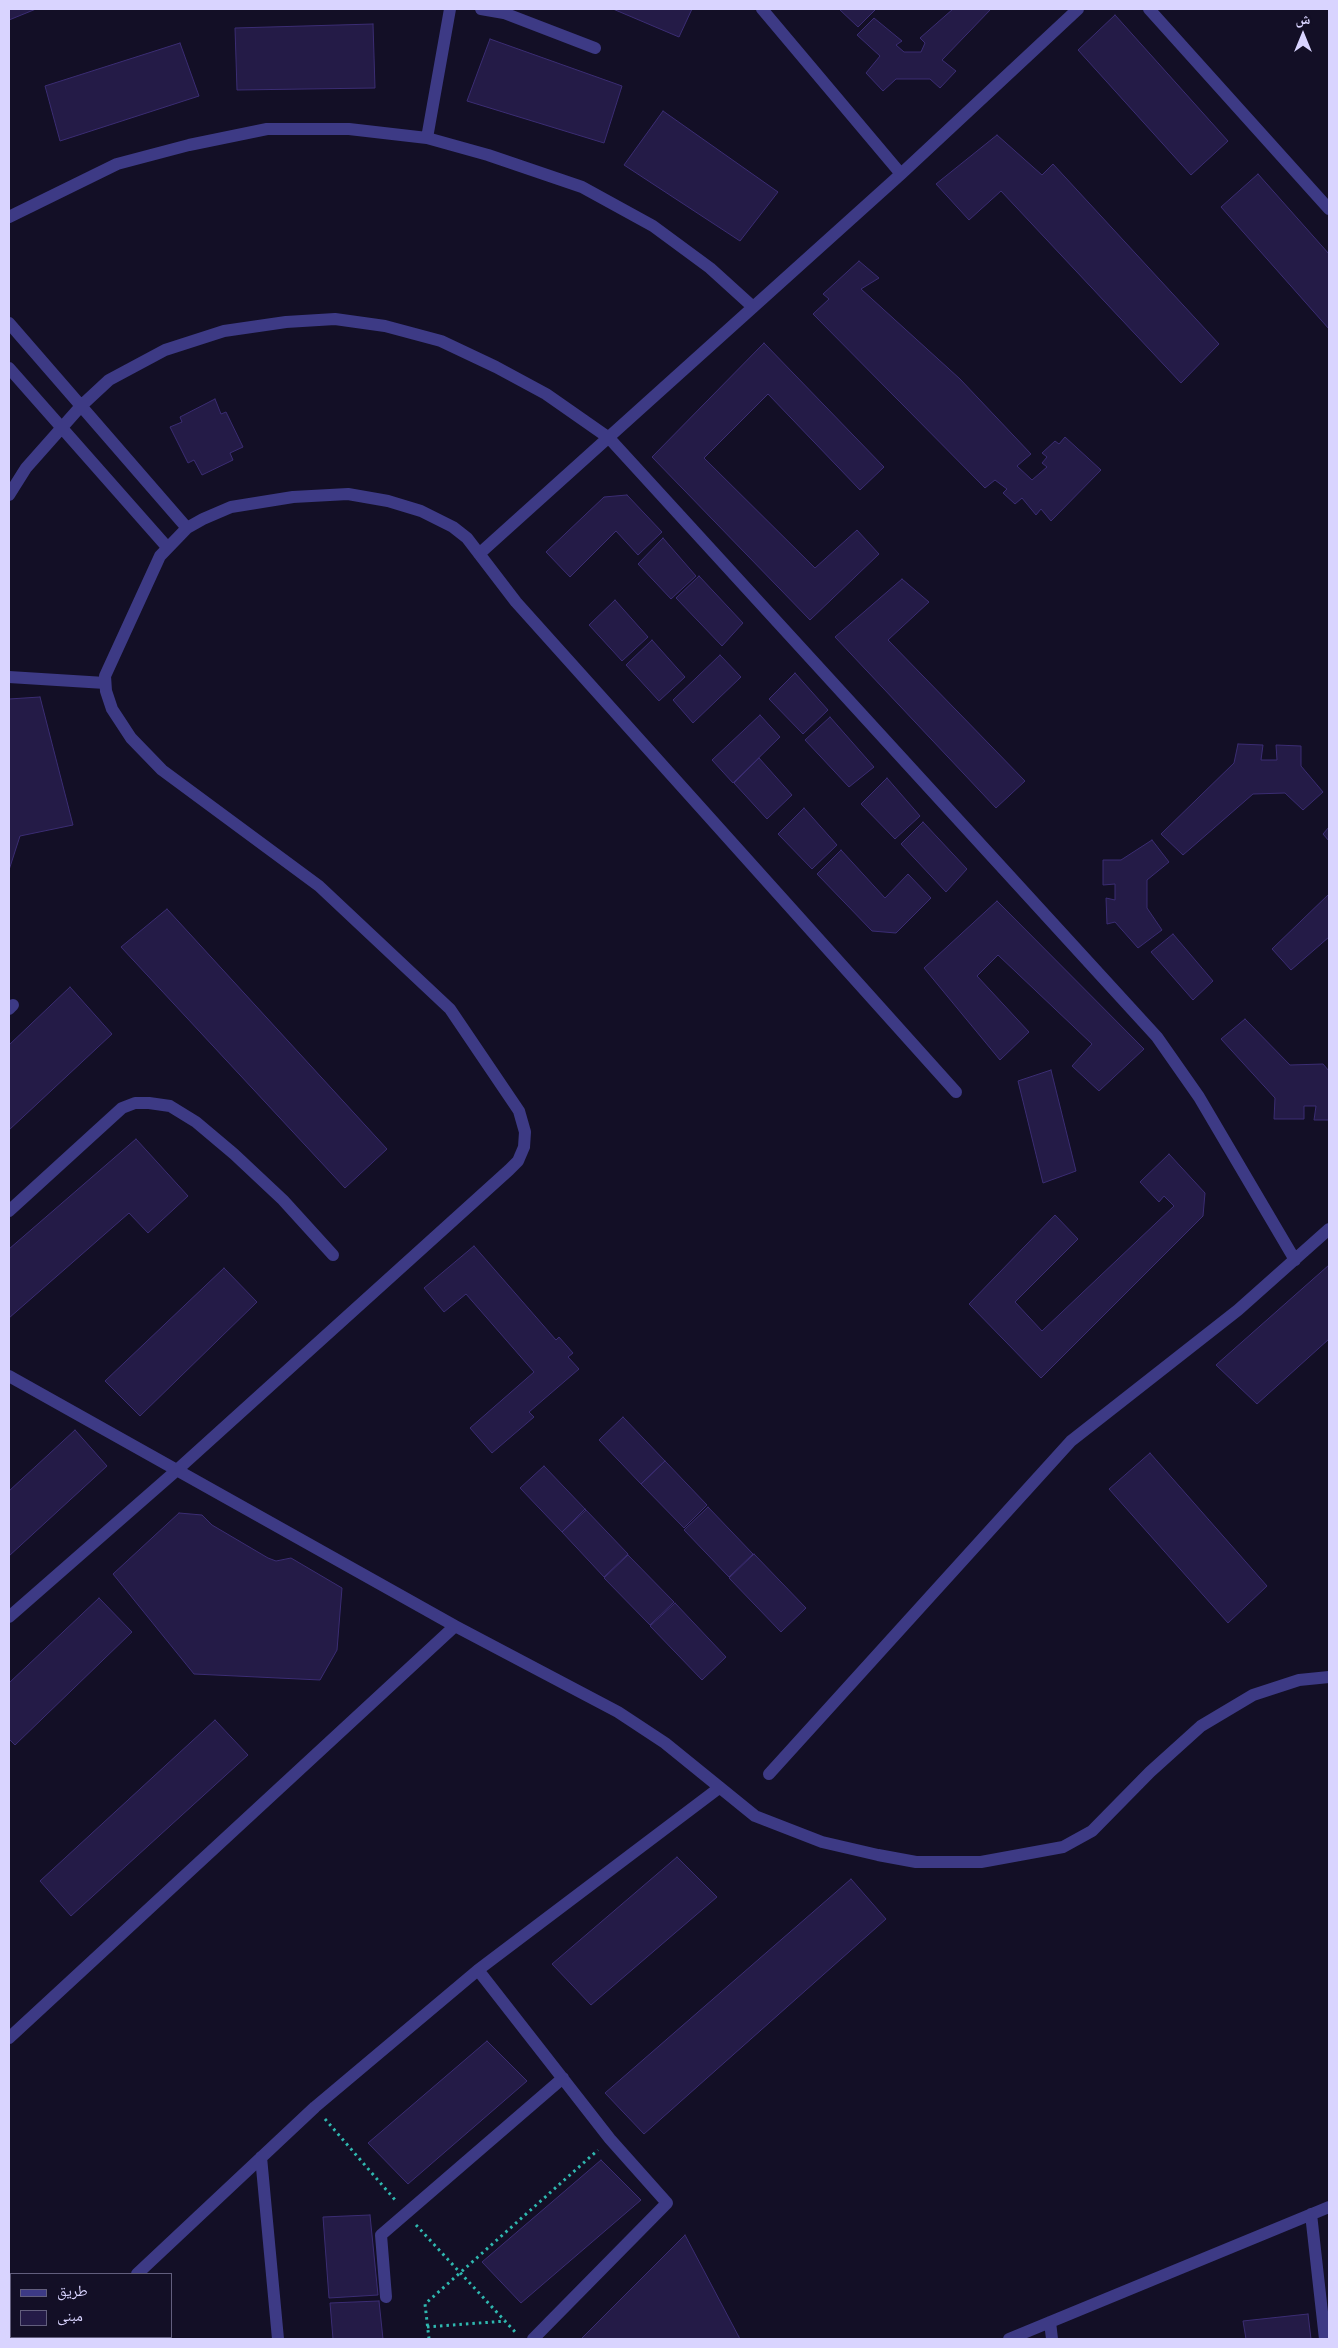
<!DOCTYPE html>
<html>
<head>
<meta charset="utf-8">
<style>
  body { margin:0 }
  #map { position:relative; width:1338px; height:2348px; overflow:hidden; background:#130f26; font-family:"Nunito Sans","Noto Naskh Arabic",sans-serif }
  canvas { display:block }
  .frame { position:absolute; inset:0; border:10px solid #d9d4ff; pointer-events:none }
  .legend { position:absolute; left:10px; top:2273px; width:162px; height:65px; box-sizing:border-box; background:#130f26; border:1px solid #625e7d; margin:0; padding:6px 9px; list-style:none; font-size:15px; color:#d9d4ff }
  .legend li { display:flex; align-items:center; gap:10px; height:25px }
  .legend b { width:25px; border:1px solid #625e7d }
  .north { position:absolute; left:1278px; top:10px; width:50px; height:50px; -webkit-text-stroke:4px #130f26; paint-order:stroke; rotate:0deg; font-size:14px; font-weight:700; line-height:20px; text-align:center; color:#d9d4ff }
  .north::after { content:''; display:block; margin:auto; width:18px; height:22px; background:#d9d4ff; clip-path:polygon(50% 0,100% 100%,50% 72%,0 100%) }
</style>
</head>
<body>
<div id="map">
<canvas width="1338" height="2348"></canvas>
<div class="frame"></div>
<ul class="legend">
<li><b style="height:6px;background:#3d3a85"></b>طريق</li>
<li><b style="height:14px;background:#241b47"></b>مبنى</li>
</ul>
<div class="north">ش</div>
</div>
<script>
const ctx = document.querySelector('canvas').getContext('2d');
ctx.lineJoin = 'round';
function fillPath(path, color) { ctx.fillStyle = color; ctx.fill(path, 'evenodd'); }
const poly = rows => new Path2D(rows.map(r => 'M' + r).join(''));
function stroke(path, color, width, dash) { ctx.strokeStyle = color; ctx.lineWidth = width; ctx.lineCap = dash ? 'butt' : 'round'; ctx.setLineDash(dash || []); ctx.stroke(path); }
const building = poly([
  [9,9,36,9,9,20,9,9],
  [613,9,692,9,679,37,613,9],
  [839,9,876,9,858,27,839,9],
  [953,9,991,9,942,60,956,71,940,88,930,79,896,79,883,91,866,73,880,56,857,35,874,18,902,41,896,45,904,52,921,52,925,43,920,38,953,9],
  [1115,15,1228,141,1191,175,1078,50,1115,15],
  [373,24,375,88,237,90,235,28,373,24],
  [490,39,622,86,604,143,467,101,490,39],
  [180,43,199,96,60,141,45,86,180,43],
  [663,111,778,192,740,241,624,165,663,111],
  [997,135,1042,175,1053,164,1219,344,1181,383,1001,191,969,220,936,184,997,135],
  [1258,174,1329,254,1329,329,1221,207,1258,174],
  [859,261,879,278,861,289,960,379,1031,454,1017,466,1032,480,1047,467,1042,463,1047,457,1042,453,1055,441,1059,444,1065,437,1101,470,1051,521,1041,509,1036,515,1022,498,1015,504,1003,493,1007,489,995,480,985,488,813,314,829,299,823,294,859,261],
  [764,343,884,467,860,490,768,394,704,458,815,568,857,530,879,554,810,620,652,457,764,343],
  [215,399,221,414,226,412,243,447,230,453,233,460,202,475,194,460,188,463,170,427,182,422,180,417,215,399],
  [627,495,662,532,638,555,616,531,570,577,546,552,604,497,627,495],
  [663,538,696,576,671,599,638,564,663,538],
  [699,576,743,623,722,646,676,598,699,576],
  [902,579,929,602,888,640,1025,781,996,808,835,637,902,579],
  [615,600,648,637,622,661,589,625,615,600],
  [652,640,685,677,659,701,626,665,652,640],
  [720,655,741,677,693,723,673,700,720,655],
  [795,673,828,710,803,734,769,699,795,673],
  [40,697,73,825,20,836,9,870,9,699,40,697],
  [760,715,780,737,733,783,712,760,760,715],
  [830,717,874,767,849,787,805,740,830,717],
  [1238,744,1263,745,1261,760,1277,760,1276,745,1301,746,1301,766,1323,792,1303,810,1285,793,1253,794,1183,855,1161,834,1234,763,1238,744],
  [759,758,792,795,767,819,734,783,759,758],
  [887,778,920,816,895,839,861,804,887,778],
  [804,808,837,845,812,869,778,834,804,808],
  [923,822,967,869,946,892,901,844,923,822],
  [1329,827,1329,841,1323,834,1329,827],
  [1152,840,1169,862,1147,880,1147,908,1162,930,1138,948,1115,922,1107,924,1106,898,1115,900,1115,884,1103,885,1103,860,1121,860,1152,840],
  [841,850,885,898,908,874,931,898,896,933,872,931,817,874,841,850],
  [1329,894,1329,937,1291,970,1272,949,1329,894],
  [997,901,1144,1049,1099,1091,1072,1066,1092,1044,998,955,977,976,1029,1032,1000,1060,924,968,997,901],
  [167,909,387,1149,345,1188,121,947,167,909],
  [1173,934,1213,981,1193,1000,1151,952,1173,934],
  [70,987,112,1034,9,1130,9,1045,70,987],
  [1245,1019,1290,1065,1323,1064,1329,1071,1329,1120,1314,1120,1316,1106,1304,1106,1304,1119,1274,1119,1275,1098,1221,1039,1245,1019],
  [1051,1070,1076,1171,1043,1183,1018,1081,1051,1070],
  [136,1139,188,1196,148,1233,129,1213,9,1318,9,1249,136,1139],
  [1169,1154,1205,1193,1203,1216,1041,1378,969,1304,1055,1215,1078,1239,1015,1302,1042,1331,1174,1206,1164,1196,1159,1202,1140,1182,1169,1154],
  [474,1246,556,1340,559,1337,573,1353,568,1357,579,1369,529,1412,534,1417,492,1453,470,1428,534,1372,466,1294,444,1312,424,1288,474,1246],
  [1329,1265,1329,1339,1257,1404,1216,1365,1329,1265],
  [224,1268,257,1302,140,1416,105,1381,224,1268],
  [623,1417,665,1461,641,1484,599,1440,623,1417],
  [75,1430,107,1466,9,1556,9,1491,75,1430],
  [1150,1453,1267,1586,1228,1623,1109,1489,1150,1453],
  [665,1461,707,1505,684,1528,641,1484,665,1461],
  [544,1466,586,1510,562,1532,520,1488,544,1466],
  [708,1507,753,1554,729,1577,684,1530,708,1507],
  [585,1509,628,1554,604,1577,562,1532,585,1509],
  [179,1513,202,1515,212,1525,268,1558,276,1561,291,1558,342,1588,337,1650,320,1680,194,1674,113,1574,179,1513],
  [754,1554,806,1608,781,1632,729,1578,754,1554],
  [628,1555,674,1602,650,1625,604,1578,628,1555],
  [99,1598,132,1632,15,1745,9,1739,9,1683,99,1598],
  [675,1603,726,1657,702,1680,650,1626,675,1603],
  [215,1720,248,1755,71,1916,40,1881,215,1720],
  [677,1857,717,1897,591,2005,552,1964,677,1857],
  [851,1879,886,1919,644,2134,605,2093,851,1879],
  [487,2041,527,2081,408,2184,368,2143,487,2041],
  [601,2160,641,2200,521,2303,482,2262,601,2160],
  [370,2215,378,2295,329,2298,323,2217,370,2215],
  [685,2235,740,2339,581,2339,685,2235],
  [379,2301,383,2339,333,2339,330,2303,379,2301],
  [1308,2314,1311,2339,1246,2339,1243,2321,1308,2314]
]);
const path = poly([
  [325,2119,396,2201],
  [416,2225,517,2334],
  [427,2327,506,2321],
  [429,2339,425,2304,598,2150]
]);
const minor = poly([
  [481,9,504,13,595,48],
  [762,9,901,174],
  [1149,9,1329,209],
  [427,138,450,9],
  [9,217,117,164,189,145,267,129,349,129,427,138,488,155,582,187,653,226,710,268,753,307],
  [9,323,187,528],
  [9,368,167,547],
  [9,495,26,468,81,406,109,380,165,350,224,331,286,322,335,319,385,326,441,341,496,367,546,394,609,438,1157,1037,1199,1097,1295,1260],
  [479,554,901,174,1078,9],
  [9,677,105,683],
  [9,1009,13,1005],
  [9,1211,122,1108,135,1103,149,1103,170,1106,196,1122,234,1154,283,1200,333,1255],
  [9,1376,455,1626,618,1712,665,1743,755,1816,822,1842,878,1855,916,1862,981,1862,1063,1847,1092,1831,1150,1772,1201,1726,1253,1695,1299,1680,1329,1677],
  [9,1617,177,1470,509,1170,518,1161,524,1147,525,1132,519,1111,450,1009,319,886,162,770,131,738,112,709,106,691,105,676,160,556,187,528,203,519,231,507,293,497,348,494,388,501,421,511,453,527,467,538,516,602,956,1092],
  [769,1774,1071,1441,1238,1310,1329,1229],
  [478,1970,610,2139,667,2203,533,2339],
  [9,2038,455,1626],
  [261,2157,278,2339],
  [1311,2214,1325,2339],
  [137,2274,315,2107,478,1970,719,1788],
  [9,2289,11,2313],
  [386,2297,381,2235,563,2078],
  [1050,2322,1052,2339],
  [21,2337,23,2339],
  [69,2339,71,2337],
  [1009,2339,1329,2207]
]);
fillPath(building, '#241b47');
stroke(building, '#3b2d73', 1);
stroke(path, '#2fb8b0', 3, [2.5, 4]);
stroke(minor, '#3d3a85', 12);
</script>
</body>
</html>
